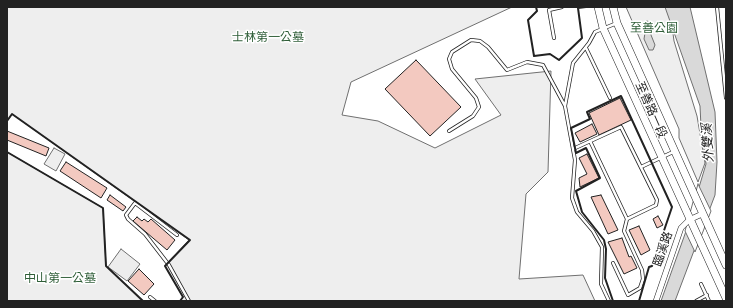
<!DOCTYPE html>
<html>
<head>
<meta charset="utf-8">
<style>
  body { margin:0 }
  #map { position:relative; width:733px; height:308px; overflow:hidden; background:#fff; font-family:Mulish,sans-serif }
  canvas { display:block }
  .frame { position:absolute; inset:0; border:8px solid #222; pointer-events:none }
</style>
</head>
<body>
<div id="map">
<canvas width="733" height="308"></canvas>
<div class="frame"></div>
</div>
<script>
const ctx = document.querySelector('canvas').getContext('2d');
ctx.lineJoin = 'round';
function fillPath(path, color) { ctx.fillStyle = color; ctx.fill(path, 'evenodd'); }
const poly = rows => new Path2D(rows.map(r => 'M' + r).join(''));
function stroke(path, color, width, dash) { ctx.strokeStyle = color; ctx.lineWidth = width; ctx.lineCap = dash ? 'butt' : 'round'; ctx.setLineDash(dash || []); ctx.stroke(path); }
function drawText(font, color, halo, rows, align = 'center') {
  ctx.font = font + ' Mulish,"Noto Sans TC",sans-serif'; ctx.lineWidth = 3; ctx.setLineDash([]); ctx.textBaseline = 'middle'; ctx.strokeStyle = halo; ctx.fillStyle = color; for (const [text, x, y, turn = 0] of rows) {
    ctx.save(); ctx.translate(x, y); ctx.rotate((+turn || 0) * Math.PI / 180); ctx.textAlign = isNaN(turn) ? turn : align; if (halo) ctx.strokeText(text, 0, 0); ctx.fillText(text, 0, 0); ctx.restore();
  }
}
const green = poly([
  [7,7,512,7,351,82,342,115,378,121,435,148,501,115,475,79,551,71,548,172,526,194,519,279,583,275,595,301,180,301,183,297,165,266,189,240,12,114,7,121,7,7],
  [626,7,666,7,671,19,674,41,697,116,705,163,698,182,679,138,679,129,626,7],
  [54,148,65,154,56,171,44,164,54,148],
  [7,152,103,208,106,266,143,301,7,301,7,152]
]);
const parking = poly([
  [121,249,140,264,127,281,108,267,121,249]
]);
const water = poly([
  [665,7,690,7,715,112,717,162,715,195,675,301,661,301,685,234,706,164,701,127,700,106,665,7],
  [647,21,652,25,651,35,655,45,653,50,649,50,644,39,647,21]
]);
const pier = poly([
  [698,184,711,211,695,252,685,231,698,184]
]);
const building = poly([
  [416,60,461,107,430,136,385,89,416,60],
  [620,98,631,120,599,135,589,113,620,98],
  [592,124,597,134,580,142,575,133,592,124],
  [7,131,49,148,46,156,7,140,7,131],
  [587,154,599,178,580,187,579,178,587,174,579,158,587,154],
  [66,162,107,188,101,198,60,171,66,162],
  [110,195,126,207,123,211,107,200,110,195],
  [601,195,618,230,608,234,591,197,601,195],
  [658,216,663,225,657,228,653,219,658,216],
  [137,217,142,221,144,219,148,222,151,219,175,240,167,250,133,221,137,217],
  [639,226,650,250,641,255,629,230,639,226],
  [622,238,629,257,631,256,637,268,624,274,608,242,622,238],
  [139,269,154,284,144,295,128,281,139,269]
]);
const lane = poly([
  [717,7,726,98],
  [554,38,549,10,562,7],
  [586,48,610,98],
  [449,131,473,116,479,107,476,98,452,69,449,59,452,52,471,40,480,41,488,47,507,70,527,62,543,65,565,106],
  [590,141,627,219,624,231,642,270,643,279,640,288,628,295,613,263],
  [573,149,621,127,657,200,656,205,627,219],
  [641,167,673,152],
  [177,235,135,203,126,215,128,219,145,234,169,265,189,301],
  [701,284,709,301],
  [150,297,155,301],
  [609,301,601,284,602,247,593,231,577,212,572,198,575,160,565,106,573,63,589,43,595,32,617,23],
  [696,301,707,295]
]);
const street = poly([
  [656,301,681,228,689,220,702,214]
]);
const secondary = poly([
  [598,7,603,28,726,298],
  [613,7,617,23,726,265]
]);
const fence = poly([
  [635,7,640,7]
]);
const wall = poly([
  [536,7,537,11,528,20,534,56,550,54,559,60,582,38,578,8,586,7],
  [7,121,12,114,190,240,165,266,183,297,180,301],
  [7,152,103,208,106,266,143,301],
  [613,301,605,278,606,249,604,240,582,212,576,191,600,178,586,148,576,153,571,128,590,119,587,112,621,96,672,207,652,266,649,267,639,301]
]);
const parkNames = [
  ["至善公園",654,28],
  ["士林第一公墓",268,37],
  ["中山第一公墓",60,278]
];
const streetNames = [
  ["至善路一段",651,110,66],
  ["臨溪路",663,249,-71]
];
const waterNames = [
  ["外雙溪",708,143,-93]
];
fillPath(green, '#eee');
stroke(green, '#6f6f6f', 1);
fillPath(parking, '#ededed');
stroke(parking, '#6f6f6f', 1);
fillPath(water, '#d9d9d9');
stroke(water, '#6f6f6f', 1);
fillPath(pier, '#fff');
stroke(pier, '#6f6f6f', 1);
fillPath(building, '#f3c9c0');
stroke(building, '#222', 1);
stroke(lane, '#222', 4);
stroke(street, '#222', 6);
stroke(secondary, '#222', 8);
stroke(lane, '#fff', 2.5);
stroke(street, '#fff', 5);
stroke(secondary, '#fff', 7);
stroke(fence, '#222', 1, [5, 2]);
stroke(wall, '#222', 2);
drawText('12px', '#2f5e38', '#fff', parkNames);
drawText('12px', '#222', '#fff', streetNames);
drawText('italic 13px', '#222', '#fff', waterNames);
</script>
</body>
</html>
